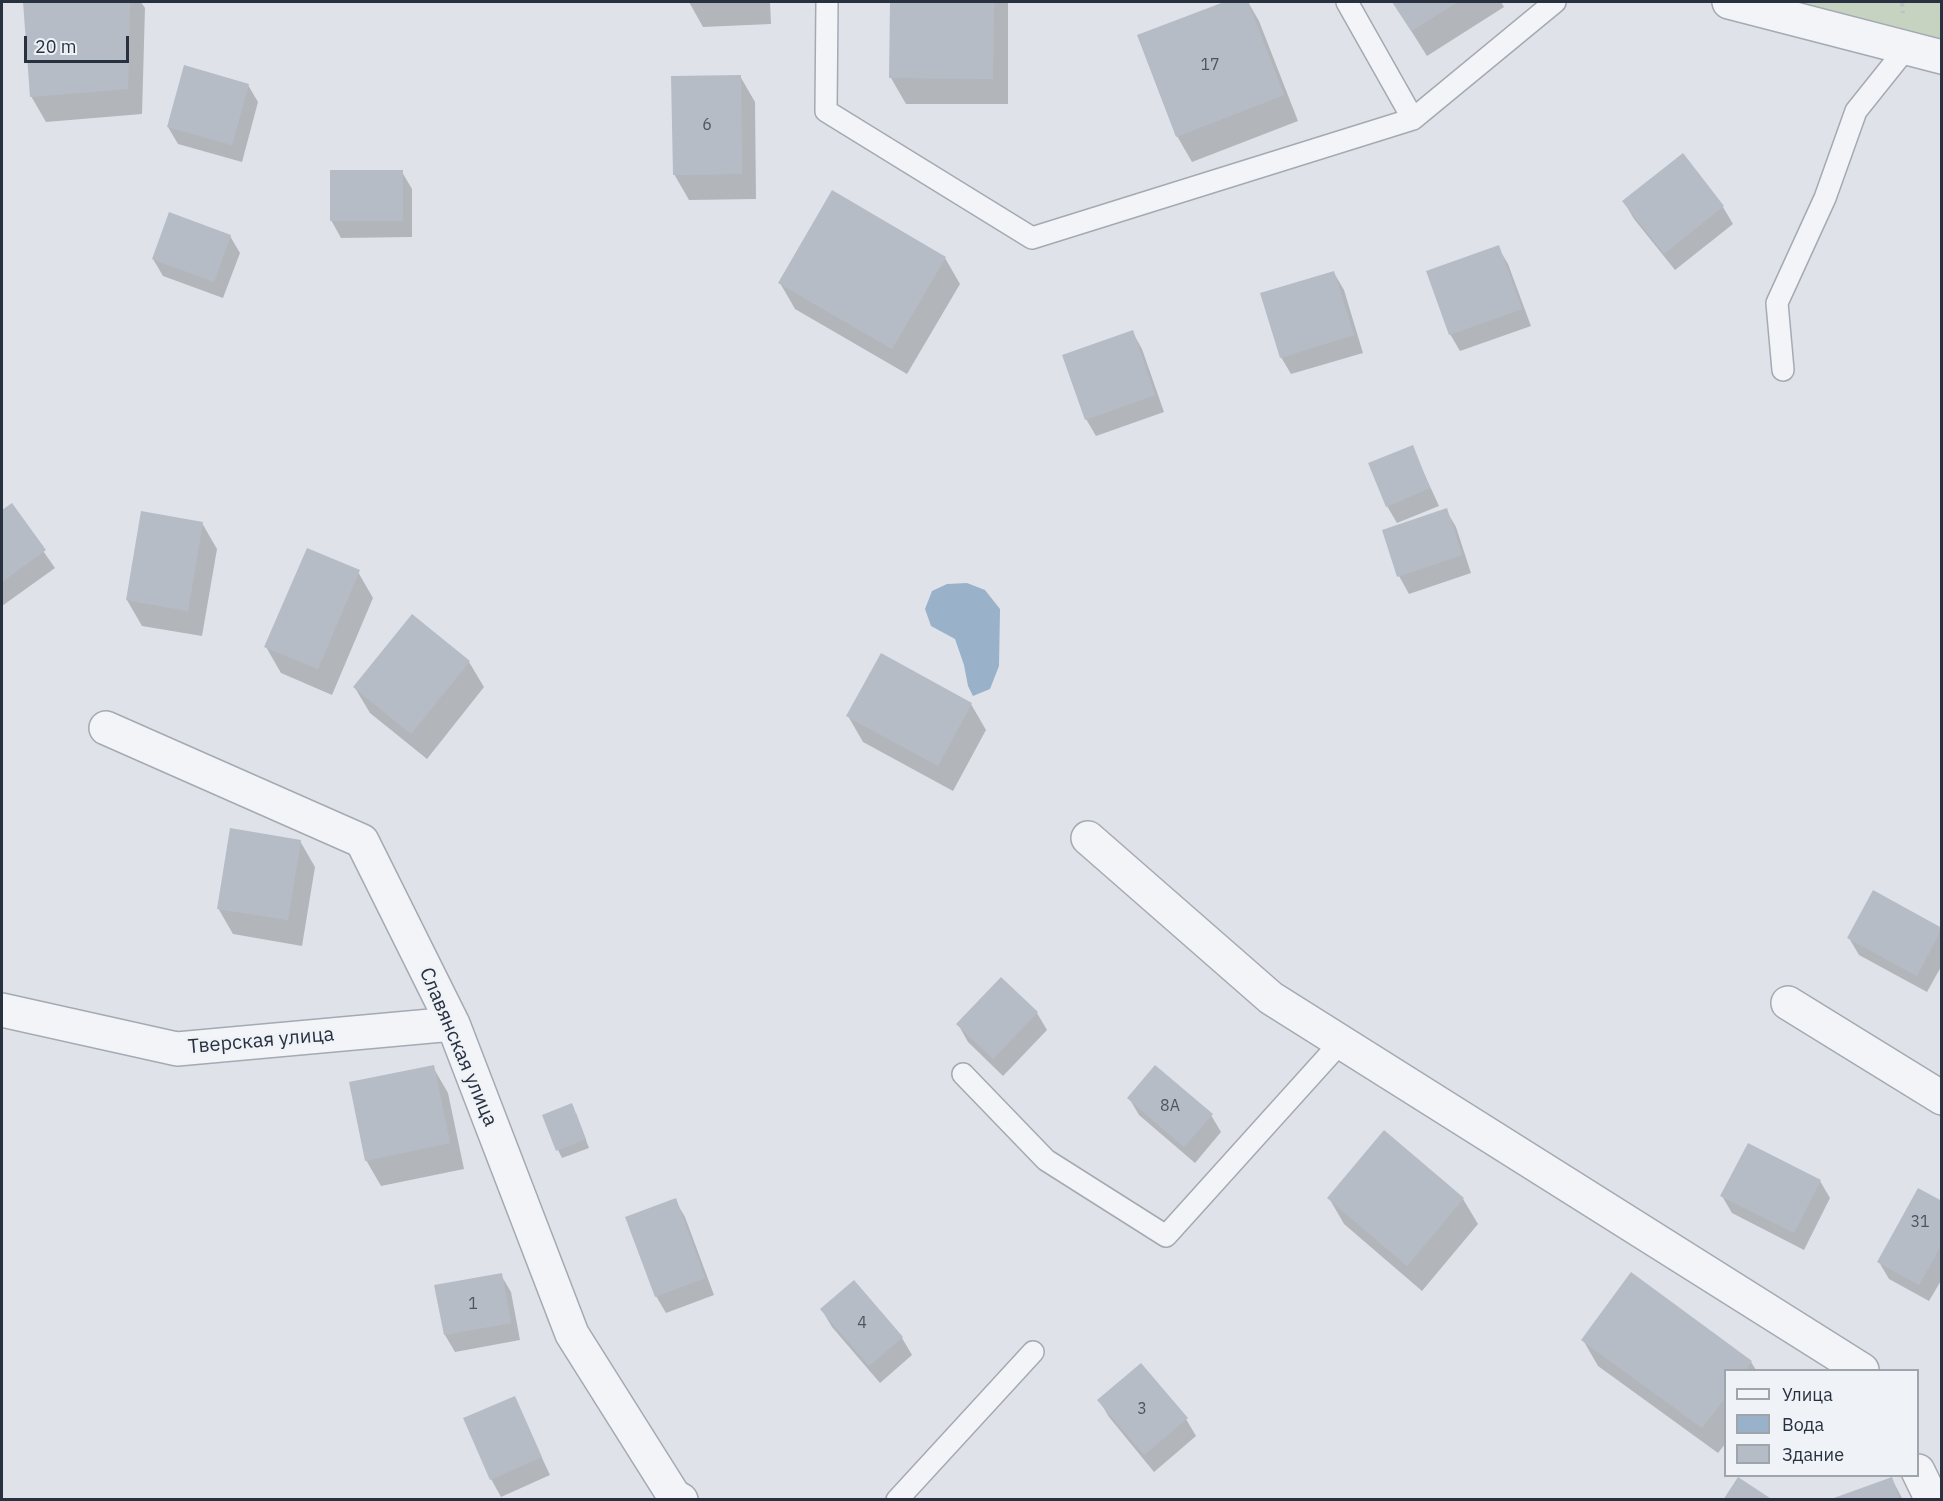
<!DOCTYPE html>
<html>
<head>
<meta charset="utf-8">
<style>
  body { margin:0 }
  #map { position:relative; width:1943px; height:1501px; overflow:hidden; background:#dfe3e9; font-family:"IBM Plex Sans",sans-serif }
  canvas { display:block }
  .frame { position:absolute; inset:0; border:3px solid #283140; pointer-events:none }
  .legend { position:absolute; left:1724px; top:1369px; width:195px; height:108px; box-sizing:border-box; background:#eff2f6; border:2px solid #9fa5ad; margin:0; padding:8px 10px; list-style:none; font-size:18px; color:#283140 }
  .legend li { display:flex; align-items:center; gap:12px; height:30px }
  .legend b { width:30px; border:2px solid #9fa5ad }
  .scale { position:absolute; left:24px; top:36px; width:105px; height:27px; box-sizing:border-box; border:3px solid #283140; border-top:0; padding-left:8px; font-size:18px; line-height:21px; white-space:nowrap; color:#283140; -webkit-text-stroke:4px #eff2f6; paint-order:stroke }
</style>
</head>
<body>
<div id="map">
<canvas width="1943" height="1501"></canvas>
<div class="frame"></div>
<ul class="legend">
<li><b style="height:8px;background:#f2f4f7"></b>Улица</li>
<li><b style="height:16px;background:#99b1c9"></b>Вода</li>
<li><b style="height:16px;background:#b6bcc6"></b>Здание</li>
</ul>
<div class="scale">20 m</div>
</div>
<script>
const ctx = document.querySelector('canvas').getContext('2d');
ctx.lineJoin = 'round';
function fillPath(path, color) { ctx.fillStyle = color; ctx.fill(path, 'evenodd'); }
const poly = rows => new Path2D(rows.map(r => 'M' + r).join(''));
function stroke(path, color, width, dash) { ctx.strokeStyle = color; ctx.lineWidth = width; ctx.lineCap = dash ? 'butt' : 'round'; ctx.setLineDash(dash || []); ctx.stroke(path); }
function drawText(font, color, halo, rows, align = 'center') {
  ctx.font = font + ' "IBM Plex Sans",sans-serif'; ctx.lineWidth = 4.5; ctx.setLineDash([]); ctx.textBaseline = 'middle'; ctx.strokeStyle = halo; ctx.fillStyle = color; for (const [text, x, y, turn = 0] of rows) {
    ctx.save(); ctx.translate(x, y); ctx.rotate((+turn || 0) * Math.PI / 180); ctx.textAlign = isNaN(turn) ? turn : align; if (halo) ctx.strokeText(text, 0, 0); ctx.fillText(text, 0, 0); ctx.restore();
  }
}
const green = poly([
  [1789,2,1941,2,1941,40]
]);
const water = poly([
  [967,583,985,590,1000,609,999,666,990,689,973,696,968,686,964,665,955,639,931,626,925,609,932,591,947,584]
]);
const shadow = poly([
  [25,2,141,2,145,8,142,114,46,122,31,96],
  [689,2,770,2,771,24,703,27],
  [891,2,1008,2,1008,104,906,104,891,78],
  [1228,2,1248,2,1259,21,1298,121,1192,162,1177,136,1139,36],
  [1393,2,1501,2,1504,7,1427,56],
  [740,76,755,102,756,199,689,200,674,174],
  [248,85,258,102,242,162,178,144,168,127],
  [1683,155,1723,207,1733,224,1675,270,1634,219,1624,202],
  [402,172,412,189,412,237,341,238,331,220],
  [230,236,240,253,223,298,163,276,153,259],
  [1498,247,1508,264,1531,326,1460,351,1450,334],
  [945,258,960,284,907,374,795,309,780,283],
  [1334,273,1344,290,1363,353,1291,374,1281,357],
  [1132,331,1142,349,1164,412,1096,436,1086,419],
  [1412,447,1439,506,1397,523,1387,506],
  [11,505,55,568,2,606,2,512],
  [1446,510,1456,527,1471,573,1409,594,1399,576,1384,531],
  [202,523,217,549,202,636,142,626,127,600],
  [358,572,373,598,332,695,281,673,266,647],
  [469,662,484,687,427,759,370,713,355,688],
  [971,704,986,730,953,791,863,742,848,716],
  [300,841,315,867,302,946,233,934,218,908],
  [1874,892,1942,930,1942,965,1927,992,1859,955,1849,938],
  [1037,1013,1047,1030,1003,1076,968,1042,958,1024],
  [433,1067,448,1093,464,1169,381,1186,366,1160],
  [1129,1098,1211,1115,1221,1132,1195,1163,1139,1115],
  [576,1113,589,1148,562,1158,558,1150],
  [1820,1181,1830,1198,1804,1250,1732,1213,1722,1196],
  [1329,1198,1463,1199,1478,1224,1422,1291,1344,1224],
  [675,1200,685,1217,714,1295,666,1313,656,1296],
  [1942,1202,1942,1279,1929,1301,1889,1279,1879,1262],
  [501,1275,511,1292,520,1340,455,1352,445,1335],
  [822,1310,902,1338,912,1355,880,1383,832,1327],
  [1583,1340,1751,1362,1756,1370,1726,1370,1726,1443,1718,1453,1598,1366],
  [514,1398,550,1475,501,1497,491,1479],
  [1099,1400,1186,1419,1196,1436,1154,1472,1109,1417],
  [1892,1479,1903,1500,1834,1500]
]);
const building = poly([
  [23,2,130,2,128,89,30,97],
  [890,2,994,2,993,79,889,78],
  [1224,2,1248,2,1284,95,1176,137,1137,35],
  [1392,2,1458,2,1411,31],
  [184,65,249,84,232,145,167,127],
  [741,75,742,174,673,175,671,76],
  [1683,153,1724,206,1664,254,1622,201],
  [330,170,403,170,403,221,330,221],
  [832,190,946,257,892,349,778,283],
  [169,212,231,235,214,282,152,259],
  [1499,245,1522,309,1449,335,1426,271],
  [1334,271,1354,335,1280,358,1260,293],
  [1133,330,1155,395,1085,420,1062,355],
  [1413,445,1430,488,1386,507,1368,463],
  [12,503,46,550,2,582,2,510],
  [1447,508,1462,555,1397,577,1382,530],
  [141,511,203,522,188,611,126,600],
  [307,548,360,570,318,669,264,647],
  [412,614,470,661,411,734,353,687],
  [881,653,972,703,938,766,846,716],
  [230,828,301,840,288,920,217,909],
  [1873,890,1942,928,1917,976,1847,938],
  [1001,977,1038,1012,993,1059,956,1024],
  [434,1065,450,1143,365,1161,349,1082],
  [1155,1065,1213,1114,1184,1147,1127,1098],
  [572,1103,586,1139,556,1151,542,1115],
  [1384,1130,1464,1198,1407,1266,1327,1198],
  [1748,1143,1821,1180,1794,1233,1720,1196],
  [1918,1188,1942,1201,1942,1244,1919,1285,1877,1262],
  [676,1198,705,1278,655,1297,625,1217],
  [1631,1272,1752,1361,1745,1370,1726,1370,1726,1397,1702,1428,1581,1340],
  [502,1273,511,1323,444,1335,434,1285],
  [854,1280,903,1337,869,1366,820,1309],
  [1141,1363,1188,1418,1144,1455,1097,1400],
  [515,1396,542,1457,490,1480,463,1418],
  [1738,1477,1773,1500,1723,1500],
  [1892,1477,1900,1500,1831,1500,1831,1499]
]);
const path = poly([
  [1902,2,1903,13]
]);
const lane = poly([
  [827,2,826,111,1032,238,1413,119,1555,2],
  [1347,2,1413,119],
  [1783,370,1777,303,1825,198,1856,111,1908,46],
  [963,1074,1046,1160,1166,1236,1341,1042],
  [897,1500,1033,1352]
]);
const street = poly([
  [1729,2,1942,57],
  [106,728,362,841,453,1024,572,1334,674,1496,681,1500],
  [1088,838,1271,998,1862,1370],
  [1788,1003,1942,1098],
  [2,1010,177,1049,453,1024],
  [1918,1471,1932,1500]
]);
const numberNames = [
  ["17",1210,65],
  ["6",707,125],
  ["8А",1170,1106],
  ["31",1920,1222],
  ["1",473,1304],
  ["4",862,1323],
  ["3",1142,1409]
];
const streetNames = [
  ["Тверская улица",261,1041,-5],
  ["Славянская улица",458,1047,67]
];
fillPath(green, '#c5d3c0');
fillPath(water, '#99b1c9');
fillPath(shadow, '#0003');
fillPath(building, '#b6bcc6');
stroke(lane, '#a4aab3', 24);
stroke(street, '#a4aab3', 36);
stroke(path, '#bdc1c7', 4, [4.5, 4.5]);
stroke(lane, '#f2f4f7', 21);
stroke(street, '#f2f4f7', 33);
drawText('16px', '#4c5462', null, numberNames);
drawText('20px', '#283140', '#eff2f6', streetNames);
</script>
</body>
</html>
